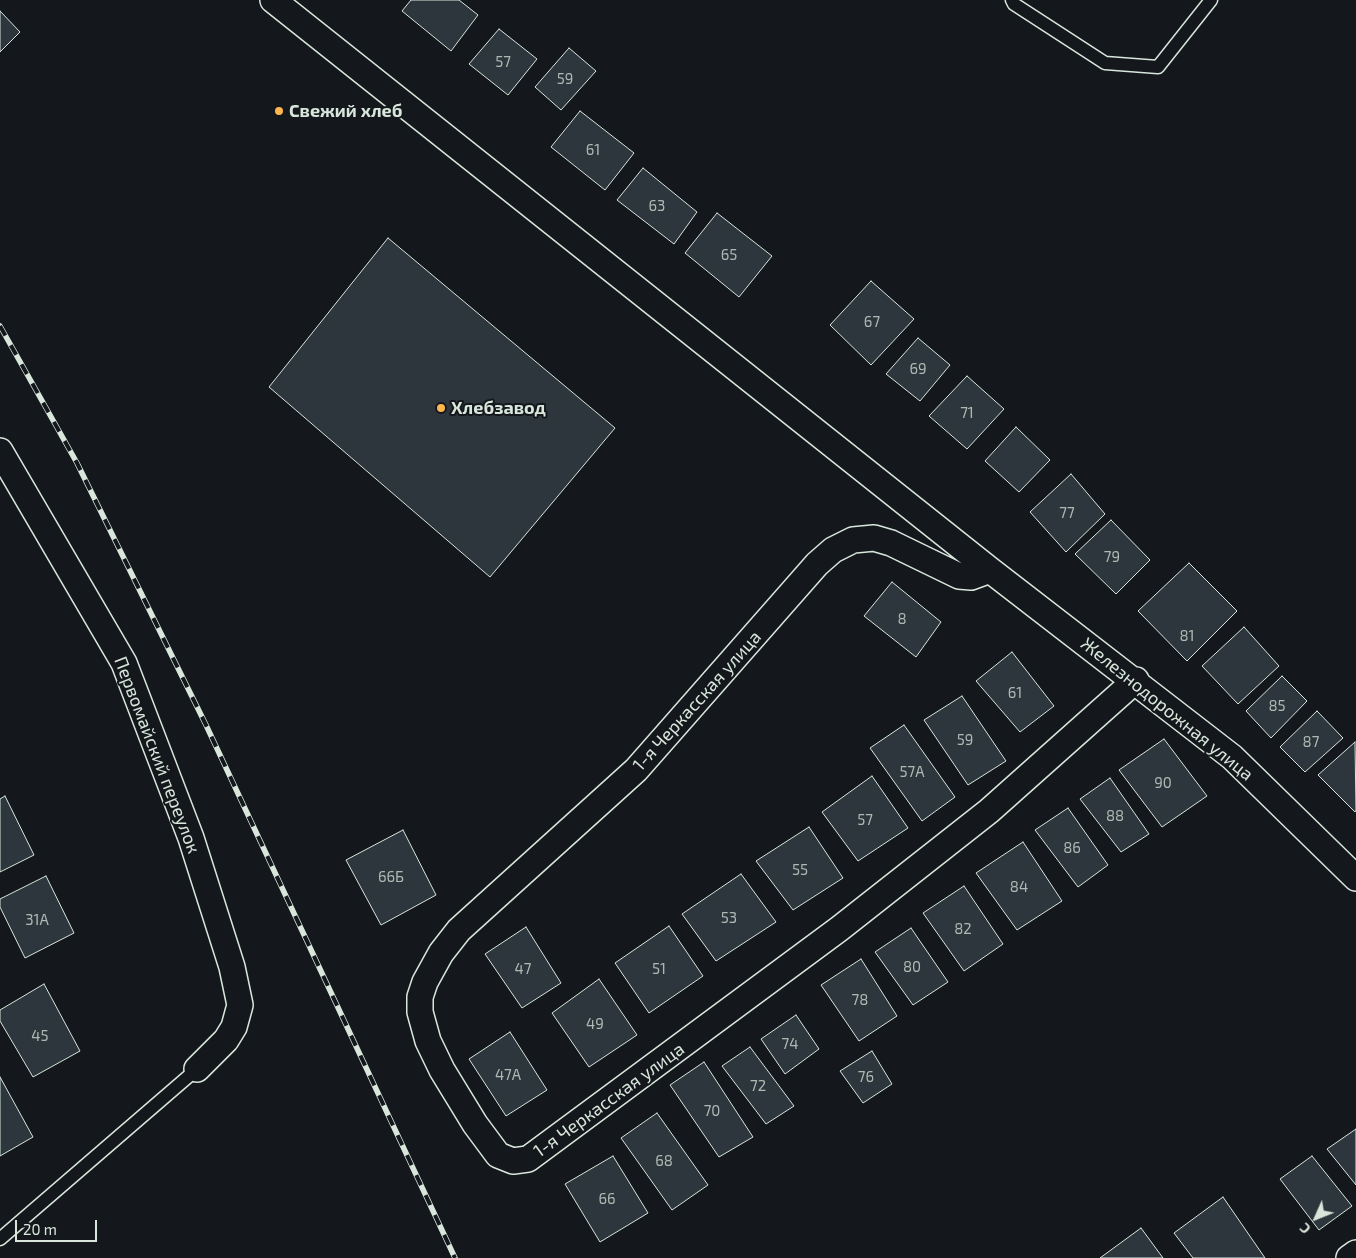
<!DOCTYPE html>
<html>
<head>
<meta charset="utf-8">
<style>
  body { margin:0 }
  #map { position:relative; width:1356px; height:1258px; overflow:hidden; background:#14181c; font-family:"Exo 2",sans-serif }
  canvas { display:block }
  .north { position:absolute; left:1291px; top:1193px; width:50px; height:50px; -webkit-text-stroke:4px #14181c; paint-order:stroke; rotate:226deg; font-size:14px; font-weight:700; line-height:20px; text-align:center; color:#d8e6dc }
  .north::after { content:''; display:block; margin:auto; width:18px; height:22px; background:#d8e6dc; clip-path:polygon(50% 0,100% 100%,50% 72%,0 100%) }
  .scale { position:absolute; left:15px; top:1220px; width:82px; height:22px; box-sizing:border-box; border:2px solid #d8e6dc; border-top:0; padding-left:6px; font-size:15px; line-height:18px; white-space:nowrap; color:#d8e6dc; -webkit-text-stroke:4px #14181c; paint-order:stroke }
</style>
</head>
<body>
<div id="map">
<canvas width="1356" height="1258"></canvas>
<div class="north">С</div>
<div class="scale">20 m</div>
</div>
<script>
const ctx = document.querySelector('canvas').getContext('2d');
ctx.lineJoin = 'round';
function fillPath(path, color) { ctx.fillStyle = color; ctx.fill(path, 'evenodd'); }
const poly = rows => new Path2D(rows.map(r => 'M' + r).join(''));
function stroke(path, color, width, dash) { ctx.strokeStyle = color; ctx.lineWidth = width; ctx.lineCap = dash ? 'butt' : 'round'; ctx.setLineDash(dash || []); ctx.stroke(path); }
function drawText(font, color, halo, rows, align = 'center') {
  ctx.font = font + ' "Exo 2",sans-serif'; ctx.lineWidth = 4; ctx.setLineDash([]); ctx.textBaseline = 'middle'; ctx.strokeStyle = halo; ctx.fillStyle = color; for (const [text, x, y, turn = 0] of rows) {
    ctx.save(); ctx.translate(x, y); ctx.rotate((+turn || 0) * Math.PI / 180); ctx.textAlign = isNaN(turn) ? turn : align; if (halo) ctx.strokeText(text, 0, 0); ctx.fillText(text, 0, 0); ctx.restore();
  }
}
const building = poly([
  [411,0,459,0,478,15,451,51,402,11,411,0],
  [0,11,20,32,0,52,0,11],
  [499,29,537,59,508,95,469,64,499,29],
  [569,48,596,71,561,110,535,87,569,48],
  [580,111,634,153,605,190,551,147,580,111],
  [643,168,697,212,674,244,617,200,643,168],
  [717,213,772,256,739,297,685,253,717,213],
  [388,238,615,428,490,577,269,387,388,238],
  [871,281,914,319,871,365,830,325,871,281],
  [918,338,950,365,920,401,886,374,918,338],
  [967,376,1004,409,967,449,929,416,967,376],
  [1016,427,1050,460,1019,492,985,461,1016,427],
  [1071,474,1105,514,1066,552,1030,512,1071,474],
  [1111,520,1150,560,1116,594,1075,554,1111,520],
  [1189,563,1237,611,1187,661,1138,611,1189,563],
  [892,582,941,622,916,657,864,616,892,582],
  [1244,627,1279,666,1238,704,1202,666,1244,627],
  [1012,652,1054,706,1020,732,976,681,1012,652],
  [1282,676,1307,701,1271,738,1246,711,1282,676],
  [962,696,1006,761,968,785,924,720,962,696],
  [1317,711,1343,738,1305,772,1280,747,1317,711],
  [904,725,955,797,922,821,870,748,904,725],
  [1164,739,1207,796,1162,827,1119,770,1164,739],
  [1355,742,1356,810,1355,812,1318,775,1355,742],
  [872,776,908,828,858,861,822,812,872,776],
  [1110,778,1149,834,1121,852,1080,799,1110,778],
  [5,796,34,855,0,872,0,799,5,796],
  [1068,808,1108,865,1078,887,1035,830,1068,808],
  [809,827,843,878,793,910,756,861,809,827],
  [403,830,436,895,381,925,346,860,403,830],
  [1023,842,1062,901,1017,930,976,873,1023,842],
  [741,874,776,922,716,961,682,914,741,874],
  [46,876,74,933,25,958,0,907,0,899,46,876],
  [964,886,1003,944,964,971,923,913,964,886],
  [669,926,703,976,649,1013,615,963,669,926],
  [526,927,561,983,522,1008,485,954,526,927],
  [911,928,948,982,913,1005,875,952,911,928],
  [861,959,897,1016,859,1041,821,985,861,959],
  [599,979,637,1035,589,1067,552,1013,599,979],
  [44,984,80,1051,33,1077,0,1021,0,1010,44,984],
  [796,1015,819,1049,785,1074,761,1039,796,1015],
  [510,1032,547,1090,506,1116,469,1059,510,1032],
  [750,1047,794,1106,766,1124,722,1066,750,1047],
  [872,1051,892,1084,863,1103,840,1071,872,1051],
  [704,1062,753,1137,719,1157,670,1085,704,1062],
  [0,1077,33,1137,0,1156,0,1077],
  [657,1113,708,1185,672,1210,621,1138,657,1113],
  [1356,1129,1356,1185,1327,1149,1356,1129],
  [613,1156,648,1213,600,1242,565,1184,613,1156],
  [1312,1156,1352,1206,1319,1230,1280,1179,1312,1156],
  [1223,1197,1265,1258,1193,1258,1174,1233,1223,1197],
  [1141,1228,1163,1258,1100,1258,1141,1228]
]);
const service = poly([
  [1012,0,1014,4,1105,63,1158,67,1211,0],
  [0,1239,197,1069]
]);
const minor = poly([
  [273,0,990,570,1232,757,1356,878],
  [0,451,124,663,191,838,232,967,240,1005,234,1027,226,1040,197,1069],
  [990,570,971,577,959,576,891,543,874,538,853,540,833,550,817,564,636,770,459,930,441,953,425,982,420,997,420,1012,428,1041,442,1070,475,1124,498,1155,513,1161,528,1159,839,929,989,811,1136,680],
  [1349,1258,1356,1253]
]);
const rail = poly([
  [0,326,77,463,206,725,455,1258]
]);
const markers = [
  [279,111,5,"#ffb74d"],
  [441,408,5,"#ffb74d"]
];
const numberNames = [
  ["57",503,62],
  ["59",565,79],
  ["61",593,150],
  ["63",657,206],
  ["65",729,255],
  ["67",872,322],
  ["69",918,369],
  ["71",967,413],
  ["77",1067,513],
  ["79",1112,557],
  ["8",902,619],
  ["81",1187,636],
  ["61",1015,693],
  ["85",1277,706],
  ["59",965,740],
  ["87",1311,742],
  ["57А",912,772],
  ["90",1163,783],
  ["88",1115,816],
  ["57",865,820],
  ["86",1072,848],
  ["55",800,870],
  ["66Б",391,877],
  ["84",1019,887],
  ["53",729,918],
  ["31А",37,920],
  ["82",963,929],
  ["80",912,967],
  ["47",523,969],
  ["51",659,969],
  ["78",860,1000],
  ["49",595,1024],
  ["45",40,1036],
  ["74",790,1044],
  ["47А",508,1075],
  ["76",866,1077],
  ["72",758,1086],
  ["70",712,1111],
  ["68",664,1161],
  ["66",607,1199]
];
const poiNames = [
  ["Свежий хлеб",289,111],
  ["Хлебзавод",451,408]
];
const streetNames = [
  ["1-я Черкасская улица",697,701,-48],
  ["Железнодорожная улица",1167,709,39],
  ["Первомайский переулок",157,755,69],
  ["1-я Черкасская улица",609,1100,-36]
];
fillPath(building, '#2c363c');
stroke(building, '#d8e6dc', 1);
stroke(service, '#d8e6dc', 15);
stroke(minor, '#d8e6dc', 28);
stroke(service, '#14181c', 12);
stroke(minor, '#14181c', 25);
stroke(rail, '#d8e6dc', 5.5);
stroke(rail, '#14181c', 4, [11]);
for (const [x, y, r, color] of markers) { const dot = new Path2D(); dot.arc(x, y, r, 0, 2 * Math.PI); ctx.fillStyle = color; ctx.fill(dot); stroke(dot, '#14181c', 2); }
drawText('15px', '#adbab4', null, numberNames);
drawText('bold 18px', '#d8e6dc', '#14181c', poiNames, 'left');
drawText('18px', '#d8e6dc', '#14181c', streetNames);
</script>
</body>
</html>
